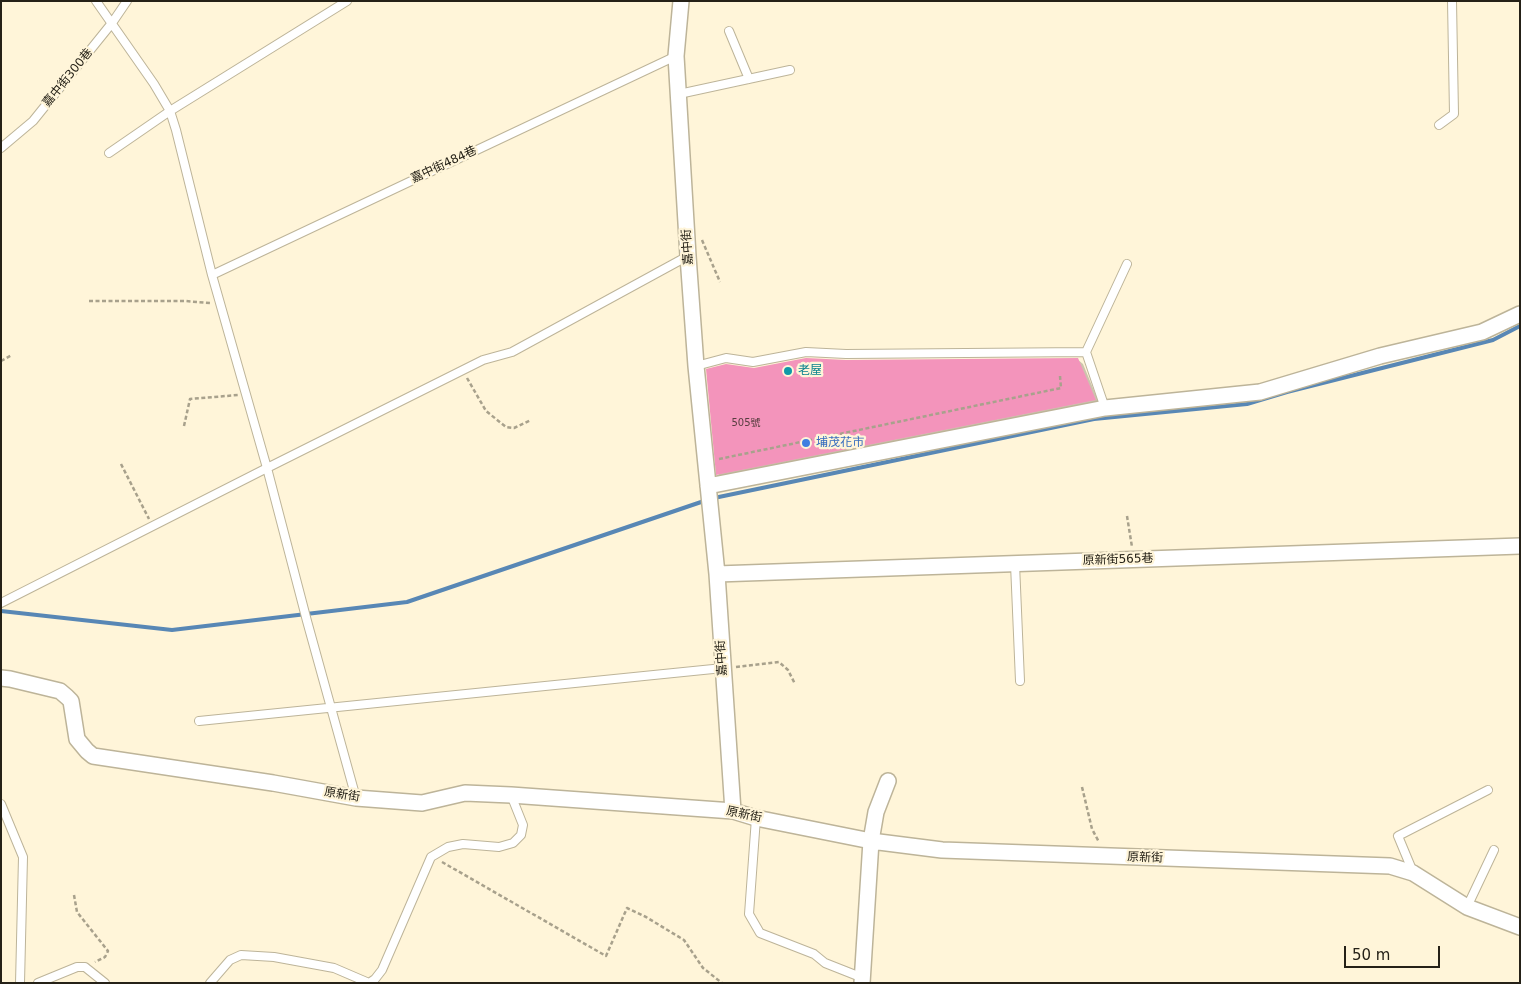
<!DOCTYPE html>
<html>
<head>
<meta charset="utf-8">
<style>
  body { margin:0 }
  #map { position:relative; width:1521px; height:984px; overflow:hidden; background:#fff5d9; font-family:"DejaVu Sans",sans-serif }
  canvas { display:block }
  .frame { position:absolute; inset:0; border:2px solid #252117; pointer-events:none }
  .scale { position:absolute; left:1344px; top:946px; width:96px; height:22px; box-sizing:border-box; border:2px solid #252117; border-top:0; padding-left:6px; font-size:15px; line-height:18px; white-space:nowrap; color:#252117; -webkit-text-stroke:4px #fff5d9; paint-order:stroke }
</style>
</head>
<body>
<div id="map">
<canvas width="1521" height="984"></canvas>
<div class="frame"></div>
<div class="scale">50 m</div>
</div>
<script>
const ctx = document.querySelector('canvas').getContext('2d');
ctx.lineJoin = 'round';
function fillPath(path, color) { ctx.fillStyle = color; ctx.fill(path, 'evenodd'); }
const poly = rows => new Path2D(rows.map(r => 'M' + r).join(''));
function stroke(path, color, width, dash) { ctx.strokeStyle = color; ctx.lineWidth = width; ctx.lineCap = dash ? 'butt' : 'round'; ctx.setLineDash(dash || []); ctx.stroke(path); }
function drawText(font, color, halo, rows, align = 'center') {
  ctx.font = font + ' "DejaVu Sans","Noto Sans TC",sans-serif'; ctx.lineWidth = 4.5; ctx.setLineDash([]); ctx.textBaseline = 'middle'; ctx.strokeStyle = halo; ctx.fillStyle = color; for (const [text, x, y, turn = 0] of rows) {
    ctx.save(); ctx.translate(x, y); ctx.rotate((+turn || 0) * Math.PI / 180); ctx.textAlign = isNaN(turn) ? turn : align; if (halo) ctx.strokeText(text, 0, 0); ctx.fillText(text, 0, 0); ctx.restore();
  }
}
const shadow = poly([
  [1077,359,1083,364,1100,405,723,479,718,474,754,369,846,361]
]);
const stream = poly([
  [714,498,1094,419,1247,404,1287,392,1493,340,1520,326],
  [1,611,172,630,407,602,707,500]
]);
const building = poly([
  [806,358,846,360,1078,358,1096,400,716,475,706,369,726,364,754,368]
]);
const path = poly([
  [702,240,720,282],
  [89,301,185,301,210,303],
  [1,361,12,355],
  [467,378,486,411,506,427,514,428,531,420],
  [184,426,190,399,238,395],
  [719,459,1061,388,1060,376],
  [121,464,149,519],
  [1127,516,1132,547],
  [736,667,779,662,788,670,795,684],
  [1082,787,1092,829,1099,842],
  [442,862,606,956,627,908,646,917,684,940,703,968,722,983],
  [74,895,77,912,108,951,105,957,95,962]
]);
const service = poly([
  [96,1,154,84,170,111,176,130,212,275,267,468,307,621,356,798],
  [729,31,749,79],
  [679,94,790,70],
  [1439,125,1454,114,1452,1],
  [1,148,33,121,112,23,127,1],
  [109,153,170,111,347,1],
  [212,275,676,56],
  [1086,352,1127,264],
  [696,366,726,358,753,362,806,352,846,354,1086,352,1105,408],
  [1015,564,1020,681],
  [1,603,267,468,483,360,512,352,688,256],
  [199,721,723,668],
  [1,804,23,857,20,983],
  [756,818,749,914,760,933,814,954,825,963,863,978],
  [1413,872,1398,836,1488,790],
  [1467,907,1494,850],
  [38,983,77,967,85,967,105,983],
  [210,983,230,960,241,955,274,957,334,968,369,983,375,979,382,970,431,857,448,847,463,844,499,847,513,843,521,835,523,825,511,795]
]);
const minor = poly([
  [681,1,676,56,688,256,696,366,717,574,733,811],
  [708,486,1105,408,1260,392,1380,356,1482,332,1520,314],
  [717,574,1520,546],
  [1,678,10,679,60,691,67,697,71,701,77,739,87,751,93,756,273,783,356,798,422,803,465,793,511,795,733,811,756,818,871,841,942,850,1390,866,1413,873,1467,907,1520,927],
  [862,983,871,841,876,812,888,781]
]);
const markers = [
  [788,371,5,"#0f9aa8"],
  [806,443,5,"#3f7fe0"]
];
const numberNames = [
  ["505號",746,423]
];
const streetNames = [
  ["嘉中街300巷",68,78,-51],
  ["嘉中街484巷",444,165,-25],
  ["嘉中街",688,247,-94],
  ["原新街565巷",1118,560,-2],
  ["嘉中街",722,658,-94],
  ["原新街",342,795,9],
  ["原新街",744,815,12],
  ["原新街",1145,858,2]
];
const cultureNames = [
  ["老屋",798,371]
];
const shopNames = [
  ["埔茂花市",816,443]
];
fillPath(shadow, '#0003');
stroke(stream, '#5887b5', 4);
fillPath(building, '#f394bb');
stroke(service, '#bdb499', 10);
stroke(minor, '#bdb499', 18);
stroke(path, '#a8a18c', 2.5, [4, 2.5]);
stroke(service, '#fff', 8);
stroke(minor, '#fff', 15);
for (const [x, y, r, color] of markers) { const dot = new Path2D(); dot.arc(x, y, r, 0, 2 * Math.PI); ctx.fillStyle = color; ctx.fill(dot); stroke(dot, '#fff5d9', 2); }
drawText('10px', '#583e40', null, numberNames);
drawText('12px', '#252117', '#fff5d9', streetNames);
drawText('12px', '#0d838f', '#fff5d9', cultureNames, 'left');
drawText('12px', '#366cbe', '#fff5d9', shopNames, 'left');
</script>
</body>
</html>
